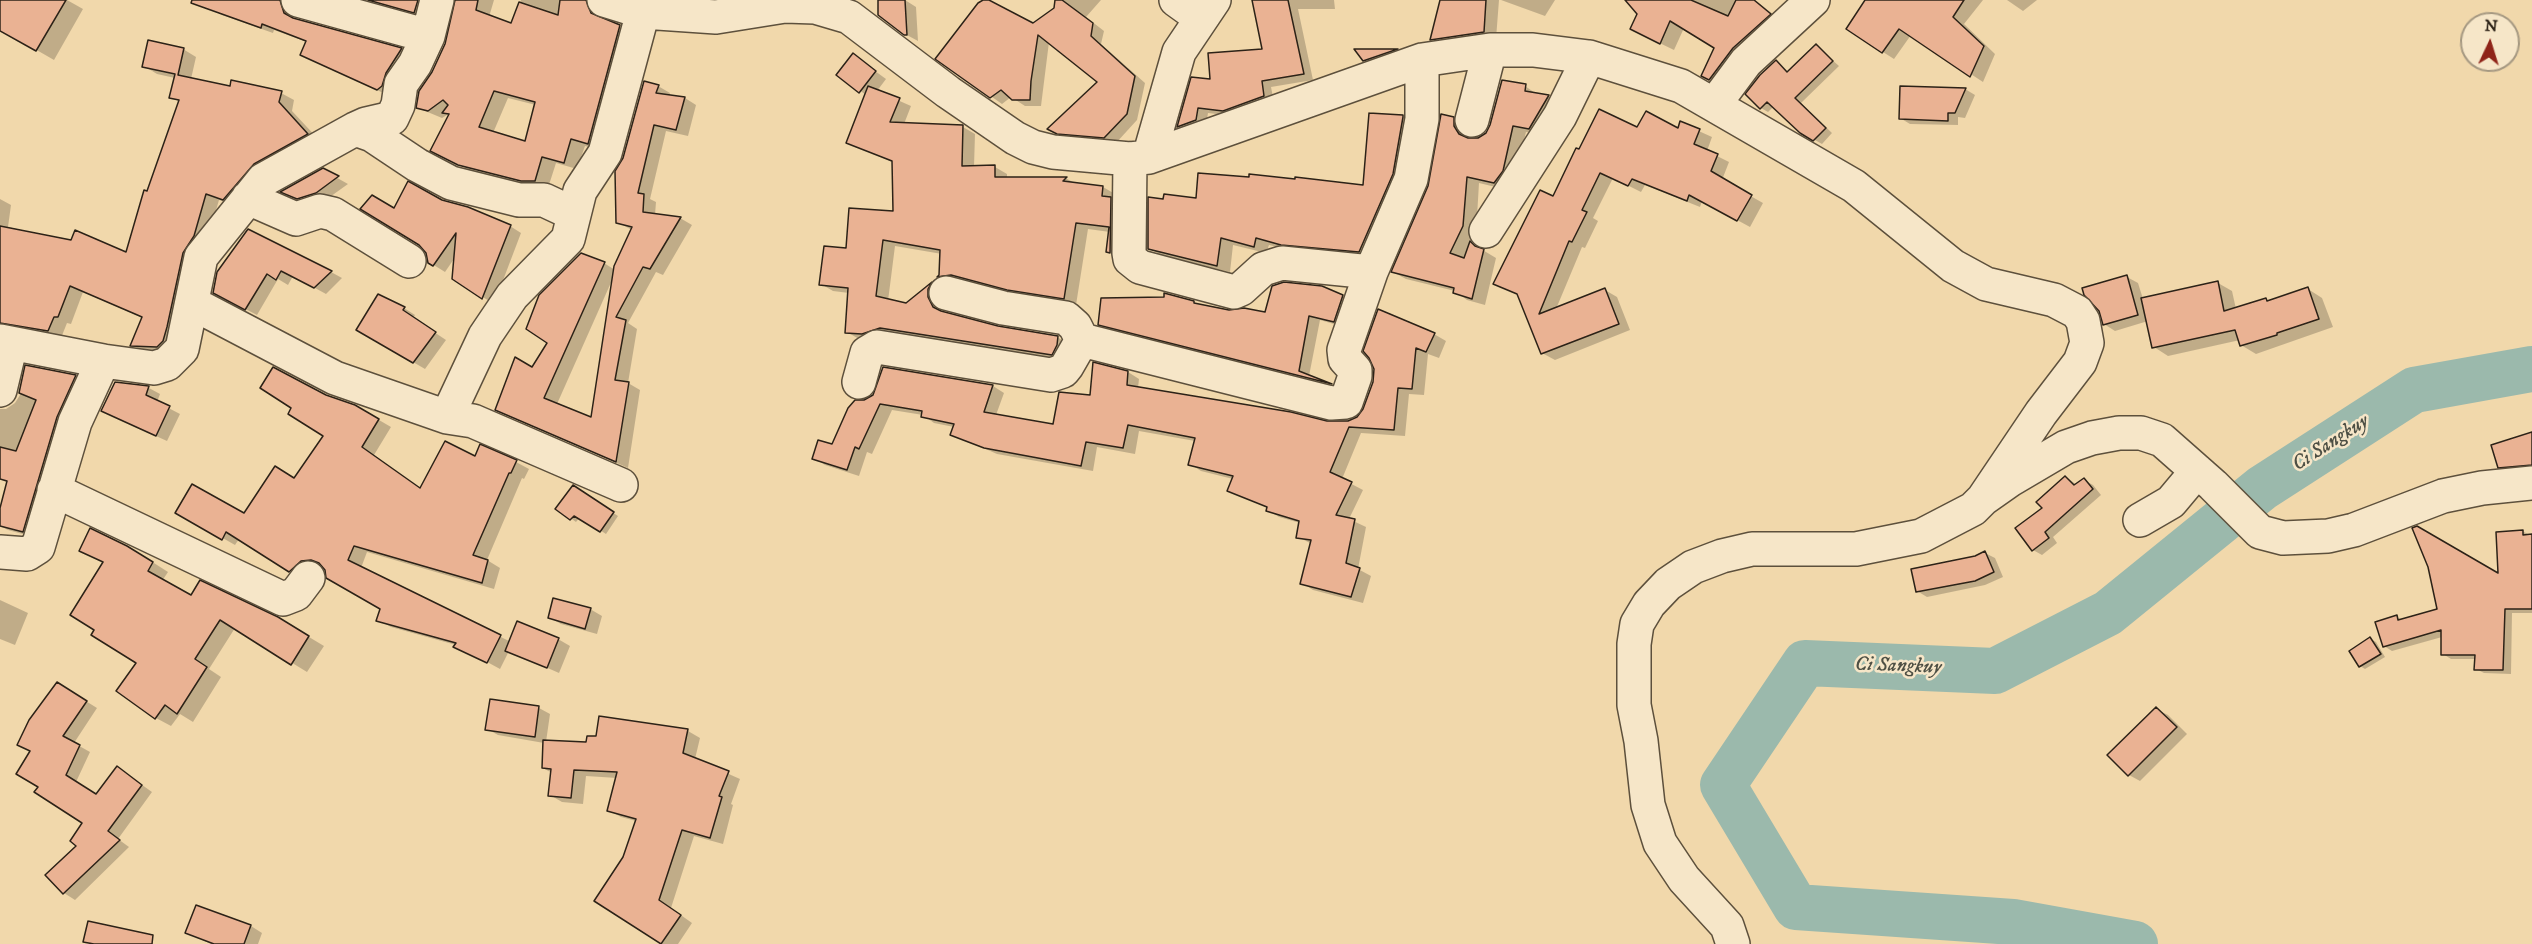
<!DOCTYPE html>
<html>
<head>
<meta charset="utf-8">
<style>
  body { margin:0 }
  #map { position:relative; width:2532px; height:944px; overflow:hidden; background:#f1d8ab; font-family:"IM FELL DW Pica",serif }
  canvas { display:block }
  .north { position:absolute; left:2460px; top:12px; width:60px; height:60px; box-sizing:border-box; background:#f6e6c8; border:2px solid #a59881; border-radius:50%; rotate:4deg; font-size:16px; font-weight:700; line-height:24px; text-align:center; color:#2c2217 }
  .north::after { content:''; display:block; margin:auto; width:21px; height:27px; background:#8f2418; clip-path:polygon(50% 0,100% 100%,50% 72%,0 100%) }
</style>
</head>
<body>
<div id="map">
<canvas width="2532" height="944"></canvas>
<div class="north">N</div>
</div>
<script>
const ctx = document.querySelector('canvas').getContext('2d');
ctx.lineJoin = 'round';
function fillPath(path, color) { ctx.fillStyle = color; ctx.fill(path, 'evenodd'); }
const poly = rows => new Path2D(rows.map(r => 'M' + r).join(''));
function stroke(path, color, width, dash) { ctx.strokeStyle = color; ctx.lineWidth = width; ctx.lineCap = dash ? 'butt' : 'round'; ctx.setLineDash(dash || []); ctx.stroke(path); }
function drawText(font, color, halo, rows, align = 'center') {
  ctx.font = font + ' "IM FELL DW Pica",serif'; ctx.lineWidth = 5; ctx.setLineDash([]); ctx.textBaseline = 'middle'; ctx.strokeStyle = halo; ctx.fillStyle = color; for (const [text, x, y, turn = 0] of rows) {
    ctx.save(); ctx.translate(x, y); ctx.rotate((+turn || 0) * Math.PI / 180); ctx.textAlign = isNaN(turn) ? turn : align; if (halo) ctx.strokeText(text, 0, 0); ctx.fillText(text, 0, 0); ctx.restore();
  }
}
const shadow = poly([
  [0,0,67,0,83,9,54,60,0,29],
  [213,0,293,0,292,13,296,20,401,50,413,56,390,96,313,61,307,42,274,30,273,33,222,15,210,8],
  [360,0,426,0,426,18],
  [457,0,494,0,489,17,512,25,521,0,601,0,599,14,602,19,633,34,602,150,585,146,577,169,556,163,548,188,536,188,473,172,445,158,452,112,442,118,418,108,446,44],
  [508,98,536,105,526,143,493,133],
  [879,0,905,0,916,7,918,41,905,34],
  [1057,0,1101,0,1086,17,1104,31,1101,44,1145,83,1137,120,1116,143,1070,139,1049,129,1099,82,1049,42,1041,106,1025,106,1011,97,1002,104,937,58,1033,24,1055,9],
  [1256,0,1334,0,1335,9,1298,9,1313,80,1271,87,1274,102,1234,116,1208,113,1206,126,1189,132,1179,126,1193,78,1212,80,1263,50],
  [1441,0,1499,0,1496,39,1445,46,1432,39],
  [1501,0,1555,0,1545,16],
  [1627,0,1755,0,1783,22,1723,87,1703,75,1715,48,1684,28,1674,50,1645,36,1639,14],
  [1867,0,1983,0,1964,24,1995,54,1983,82,1911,35,1894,59,1883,52],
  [2007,0,2037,0,2023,11],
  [1816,46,1839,66,1801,103,1832,133,1822,144,1801,132,1774,106,1768,112,1761,108,1776,62,1789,73],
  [183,49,196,57,191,79,231,88,281,93,294,100,292,111,320,141,236,206,219,200,176,349,145,352,132,345,143,318,83,292,71,324,67,323,61,338,0,337,0,199,11,205,8,227,127,254,180,102,171,97,175,78,157,74,144,66],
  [1357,50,1398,50,1407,55,1375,67,1364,60],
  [853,55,886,79,877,91,911,106,904,124,963,127,975,134,974,167,995,167,1007,174,1007,179,1067,179,1077,184,1103,187,1115,194,1120,258,1108,251,1110,232,1088,229,1076,305,950,283,939,277,942,254,895,246,888,301,906,305,932,284,943,290,940,307,944,313,1000,328,1057,337,1069,344,1062,362,859,339,847,332,849,293,833,291,821,284,847,250,894,213,894,163,848,142,866,95,838,74],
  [658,86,670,93,669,96,685,98,696,105,688,136,666,131,650,199,656,202,655,215,680,218,692,225,663,275,656,272,628,323,637,329,628,383,640,390,628,468,497,409,533,369,604,263,615,270,632,230,617,222,617,172],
  [613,278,592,419,557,404],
  [1525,86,1538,95,1549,97,1561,104,1543,135,1526,132,1515,178,1508,190,1479,183,1476,234,1471,243,1496,258,1485,305,1467,300,1455,291,1406,279,1393,272,1430,187,1453,118,1466,126,1467,134,1470,140,1478,139,1487,134],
  [1965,89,1975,95,1965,118,1958,117,1958,125,1910,124,1900,118],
  [1403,117,1415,124,1372,258,1295,251,1269,245,1266,253,1233,245,1230,272,1162,256,1149,248,1197,200,1296,181,1365,187],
  [1681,123,1712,137,1707,151,1729,162,1722,180,1763,203,1750,227,1702,201,1700,207,1645,185,1641,192,1613,178,1593,218,1598,221,1585,248,1582,247,1556,309,1605,290,1617,297,1630,330,1555,360,1542,353,1519,295,1495,283,1554,198,1580,151,1637,129,1678,130],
  [323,170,348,184,327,199,309,205,294,198],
  [442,201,510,226,521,233,494,304,454,279,456,256,445,272,429,262,427,252,394,210],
  [248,231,331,272,342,278,326,294,293,276,288,285,278,279,257,315,226,299],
  [2127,277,2138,283,2143,299,2218,283,2232,291,2236,309,2266,300,2269,302,2308,289,2322,298,2333,327,2256,354,2241,345,2240,340,2168,356,2154,347,2148,321,2115,331,2104,324],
  [1343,296,1353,302,1344,327,1320,320,1309,376,1334,387,1110,330,1099,324,1194,302,1200,306,1229,312,1266,313],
  [404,308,415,315,413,318,446,340,425,369,358,330],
  [1434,334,1446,341,1439,358,1428,354,1424,395,1409,394,1405,436,1361,433,1342,479,1363,490,1349,519,1366,527,1358,569,1371,576,1363,603,1313,590,1302,583,1312,544,1298,537,1300,523,1279,517,1267,510,1268,508,1229,490,1233,479,1201,471,1190,464,1195,441,1139,431,1135,454,1097,447,1093,471,997,454,952,434,954,427,934,423,923,415,892,410,872,454,867,452,859,476,825,465,814,458,833,446,850,408,993,386,1004,393,996,415,1055,426,1128,372,1139,379,1138,388,1332,423,1358,419,1365,409,1374,382,1375,370],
  [26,367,75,376,85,382,33,537,8,530,0,526,0,514,8,483,0,479,0,409,6,409,15,403,20,395],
  [116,383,149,388,160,394,157,402,180,414,167,441,114,417],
  [326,396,355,406,391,427,374,455,421,489,475,458,516,462,529,469,524,479,522,478,487,560,500,568,494,589,367,552,361,568,511,642,558,639,570,646,559,673,509,651,500,669,456,645,391,627,378,620,382,608,323,566,314,567,303,578,239,539,235,545,177,512,245,515,295,479,325,436],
  [2532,434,2532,472,2511,473,2499,467],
  [2066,477,2077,485,2084,480,2093,485,2101,495,2053,537,2057,543,2042,555,2033,550,2044,508],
  [578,490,618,516,606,534,580,517,576,522,557,508],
  [2522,531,2532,536,2532,613,2512,613,2511,674,2484,673,2476,669,2476,659,2451,659,2443,654,2442,637,2392,651,2384,646,2397,617,2402,620,2439,610,2500,575],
  [81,551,143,556,168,572,162,581,191,597,294,628,324,646,307,672,235,628,209,669,221,677,193,722,180,714,171,726,156,718,138,663,96,629,105,563],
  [1985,553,1995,558,2003,577,1985,585,1927,597,1917,591],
  [0,600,28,613,15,645,0,639],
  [590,609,602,616,597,634,561,624,550,618],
  [2371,639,2376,642,2385,657,2365,669,2360,666],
  [68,690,97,708,74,743,90,752,76,782,97,796,128,775,152,792,118,839,129,847,75,900,64,893,47,875,79,846,85,822,40,786],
  [491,700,539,708,550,714,546,742,588,744,688,731,700,738,695,759,740,779,731,804,733,805,723,844,694,836,671,908,692,923,678,944,662,944,597,901,625,858,636,821,621,817,608,810,617,778,586,776,583,804,562,802,550,795,552,773,543,768,544,743,498,735,487,729],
  [2156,709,2168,715,2187,734,2140,781,2129,775],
  [197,907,251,926,262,933,258,944,211,944,187,933]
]);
const river = poly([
  [2135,944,2013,922,1796,907,1723,785,1805,663,1995,671,2108,613,2262,488,2414,390,2532,369]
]);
const building = poly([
  [0,0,66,0,36,51,0,31,0,0],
  [192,0,280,0,284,13,293,18,402,48,386,73,382,86,377,90,300,55,306,41,262,24,261,28,191,3,192,0],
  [368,0,418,0,414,13,368,0],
  [455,0,478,0,476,10,511,23,519,2,558,15,560,0,586,0,591,13,620,25,588,144,571,139,564,163,542,157,535,181,521,181,458,165,430,151,449,114,442,113,448,105,443,100,428,111,416,108,419,91,432,72,445,44,455,0],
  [494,91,535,102,525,141,479,127,494,91],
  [878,0,905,0,907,35,904,35,878,15,878,0],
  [983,0,989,0,1033,23,1054,8,1055,0,1062,0,1093,23,1091,36,1135,76,1127,114,1104,138,1057,134,1047,129,1097,82,1038,35,1031,81,1030,100,1012,100,1001,90,990,98,935,59,978,3,983,0],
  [1252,0,1288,0,1304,74,1262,81,1264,96,1223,111,1198,108,1196,120,1177,127,1191,77,1210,79,1208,53,1262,49,1252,0],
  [1440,0,1486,0,1484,32,1430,40,1440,0],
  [1625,0,1691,0,1728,16,1736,0,1754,0,1771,14,1733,48,1709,80,1701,76,1714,48,1670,21,1660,44,1630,29,1637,14,1625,0],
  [1865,0,1964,0,1953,17,1984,46,1970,77,1899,29,1882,53,1846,29,1865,0],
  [148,40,184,48,178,75,230,86,231,80,282,91,279,102,308,134,254,164,223,200,206,194,194,236,183,253,167,327,163,341,157,347,130,346,142,317,70,286,58,317,54,317,48,331,0,323,0,226,71,240,75,230,126,252,144,190,147,191,179,100,169,98,175,74,142,67,148,40],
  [1816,44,1833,61,1795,98,1826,128,1813,141,1800,133,1767,102,1760,109,1745,94,1760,75,1776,60,1787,72,1816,44],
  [1354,49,1398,49,1363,61,1354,49],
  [853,53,876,71,859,93,836,75,853,53],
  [1502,80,1526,84,1525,91,1549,95,1529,129,1513,126,1503,171,1494,183,1467,177,1463,226,1450,253,1464,258,1470,241,1475,246,1484,249,1472,299,1453,293,1454,288,1391,272,1428,186,1441,114,1454,117,1454,126,1459,134,1468,138,1478,138,1486,133,1490,125,1502,80],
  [644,81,659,85,656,93,685,97,676,130,654,125,638,193,644,194,643,212,681,217,650,269,643,267,616,317,626,320,615,380,629,382,616,462,495,410,515,357,532,367,547,343,526,329,539,295,581,253,605,262,544,398,591,417,614,266,632,227,616,223,615,171,623,158,644,81],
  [868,86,900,98,890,122,963,125,962,166,995,165,995,177,1067,177,1063,181,1103,186,1102,196,1111,197,1110,253,1106,252,1109,227,1076,223,1064,299,1007,290,951,275,937,277,939,275,940,250,883,240,876,296,906,303,932,282,928,289,928,297,933,307,941,311,998,326,1058,336,1057,345,1052,355,880,328,862,334,845,333,848,288,819,285,824,246,846,248,849,208,893,211,892,161,846,143,868,86],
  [1900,86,1966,88,1955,113,1948,113,1948,121,1899,119,1900,86],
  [1599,109,1637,127,1646,111,1678,128,1680,121,1700,129,1694,144,1718,154,1711,171,1752,195,1737,221,1689,195,1687,201,1632,179,1628,186,1600,173,1582,210,1587,212,1572,242,1569,241,1539,314,1605,288,1619,324,1541,354,1517,294,1493,284,1540,190,1553,196,1576,148,1579,149,1599,109],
  [1369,113,1403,115,1403,117,1393,174,1359,252,1281,245,1256,238,1254,247,1221,238,1217,266,1148,249,1148,197,1163,199,1164,194,1196,198,1198,173,1249,177,1249,174,1295,179,1295,177,1363,185,1369,113],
  [323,168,339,176,316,193,297,199,280,192,323,168],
  [408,181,442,200,468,207,511,225,482,299,452,279,456,233,433,266,428,263,426,253,419,245,360,209,372,195,394,208,408,181],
  [248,229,332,271,314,288,281,271,276,280,267,274,245,310,213,293,217,272,248,229],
  [2127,275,2138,315,2103,325,2099,311,2084,295,2082,288,2127,275],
  [2218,281,2224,311,2266,298,2267,301,2308,287,2319,319,2277,333,2277,335,2240,346,2235,330,2152,348,2141,298,2218,281],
  [1284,282,1322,286,1343,295,1334,322,1309,316,1299,371,1332,384,1098,325,1101,298,1164,297,1164,293,1194,301,1194,303,1229,310,1244,308,1265,312,1272,286,1284,282],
  [378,294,405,307,403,310,436,332,413,363,356,330,378,294],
  [1378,309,1435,333,1426,352,1416,348,1412,389,1398,388,1394,430,1349,427,1330,472,1352,482,1336,515,1355,519,1346,563,1360,568,1351,597,1300,584,1311,540,1296,538,1299,521,1266,511,1267,507,1227,491,1233,476,1188,465,1195,438,1128,425,1123,448,1086,442,1081,466,984,448,950,435,954,424,921,417,922,411,880,404,859,449,855,447,847,470,812,459,818,440,832,444,848,408,855,400,864,400,873,395,883,367,993,385,984,412,1053,424,1059,392,1090,395,1093,362,1128,371,1127,385,1291,412,1327,421,1348,421,1357,417,1363,409,1373,382,1374,369,1369,358,1363,351,1378,309],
  [25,365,76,375,57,417,23,532,0,526,0,508,7,481,0,479,0,447,16,451,36,400,19,393,25,365],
  [273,367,326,395,355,405,379,419,362,447,420,488,445,441,475,456,480,444,517,460,511,473,509,473,473,555,488,560,482,583,354,546,348,560,501,635,487,663,453,647,456,643,376,621,380,609,326,578,325,570,319,563,311,560,301,561,289,572,226,532,222,540,175,513,192,484,244,513,275,466,294,478,323,436,288,414,291,408,260,388,273,367],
  [115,382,149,386,146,395,170,406,156,436,101,411,115,382],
  [2532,432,2532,465,2498,468,2491,445,2532,432],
  [2065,476,2074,485,2084,478,2093,489,2045,532,2049,538,2032,551,2015,528,2042,508,2036,502,2065,476],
  [573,485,614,512,600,532,574,516,570,520,555,509,573,485],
  [2417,526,2498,573,2496,532,2523,530,2523,535,2532,534,2532,609,2505,609,2503,670,2474,670,2475,655,2441,655,2441,630,2383,647,2375,622,2397,615,2398,620,2437,609,2428,567,2412,528,2417,526],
  [90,528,127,546,153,562,148,571,191,595,200,580,278,617,309,636,291,665,220,620,195,659,207,667,177,714,165,705,155,719,116,691,136,663,91,635,94,630,70,615,103,562,79,551,90,528],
  [1985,551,1994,572,1975,581,1916,592,1911,569,1975,556,1985,551],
  [553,598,591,608,585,629,548,618,553,598],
  [517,621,559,638,547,668,505,651,517,621],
  [2370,637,2381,654,2359,667,2349,651,2370,637],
  [57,682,87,701,63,736,80,745,66,775,96,794,117,766,142,785,108,831,120,840,63,894,45,875,76,846,70,841,82,823,34,792,38,787,16,774,30,751,17,745,29,720,57,682],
  [490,699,539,706,535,737,485,730,490,699],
  [2156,707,2177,727,2128,776,2107,755,2156,707],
  [599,716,688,729,683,753,729,771,719,796,722,797,710,838,682,830,659,900,681,915,661,944,594,901,623,857,636,819,607,811,617,772,574,770,571,798,548,796,551,769,542,768,543,740,586,742,587,736,596,736,599,716],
  [196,905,251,925,244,944,214,944,185,933,196,905],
  [88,921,153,935,152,944,94,944,83,942,88,921]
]);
const minor = poly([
  [298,0,428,36],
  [604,0,643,12,716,17,785,6,815,7,849,17,948,92,1015,138,1033,147,1053,152,1130,159,1149,157,1422,60,1490,50,1533,50,1589,57,1681,86,1854,186,1953,266,1986,284,2054,300,2077,312,2083,321,2087,343,2080,362,2041,413,1983,499],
  [1176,0,1201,18],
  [1714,105,1746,62,1813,0],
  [1472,120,1490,50],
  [355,129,372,135,417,165,451,183,519,200,544,200,574,214],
  [1149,157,1179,52,1214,0],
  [1130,159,1129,253,1130,259,1140,267,1234,292,1241,289,1263,269,1282,263,1371,272],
  [248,198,296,219,320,211,333,214,409,261],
  [1486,231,1560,116,1589,57],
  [192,303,335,378,447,417,473,421,621,485],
  [1082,340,1331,403,1346,402,1355,376,1355,370,1345,359,1344,350,1371,272,1411,179,1422,119,1422,60],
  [0,341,103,361],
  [859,382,867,353,877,347,1051,375,1063,371,1067,366,1082,340,1075,326,1066,318,1003,308,946,293],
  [0,390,11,344],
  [447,417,485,336,512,296,568,239,580,191,605,153,643,12],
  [54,490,283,599,296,594,308,578],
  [2140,520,2171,502,2197,471],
  [0,552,27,554,38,547,75,422,103,361,154,368,167,364,182,349,201,257,263,180,355,129,366,124,392,118,398,105,401,84,415,64,428,36,437,0],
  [1733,944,1727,926,1684,879,1660,843,1648,805,1641,741,1634,705,1634,644,1637,624,1649,604,1668,584,1693,567,1722,556,1752,549,1856,549,1921,536,1973,509,1983,499,2010,480,2066,447,2092,438,2119,433,2141,433,2162,440,2213,485,2260,532,2283,538,2328,536,2354,530,2443,496,2482,488,2532,483]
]);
const waterNames = [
  ["Ci Sangkuy",2331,444,-33],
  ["Ci Sangkuy",1898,667,2]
];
fillPath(shadow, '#0003');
stroke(river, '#9bb9ac', 46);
fillPath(building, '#eab293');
stroke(building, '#2c2217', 1.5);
stroke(minor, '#5d503c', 36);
stroke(minor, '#f6e6c8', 33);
drawText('italic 20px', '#4d4f44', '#f6e6c8', waterNames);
</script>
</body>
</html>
